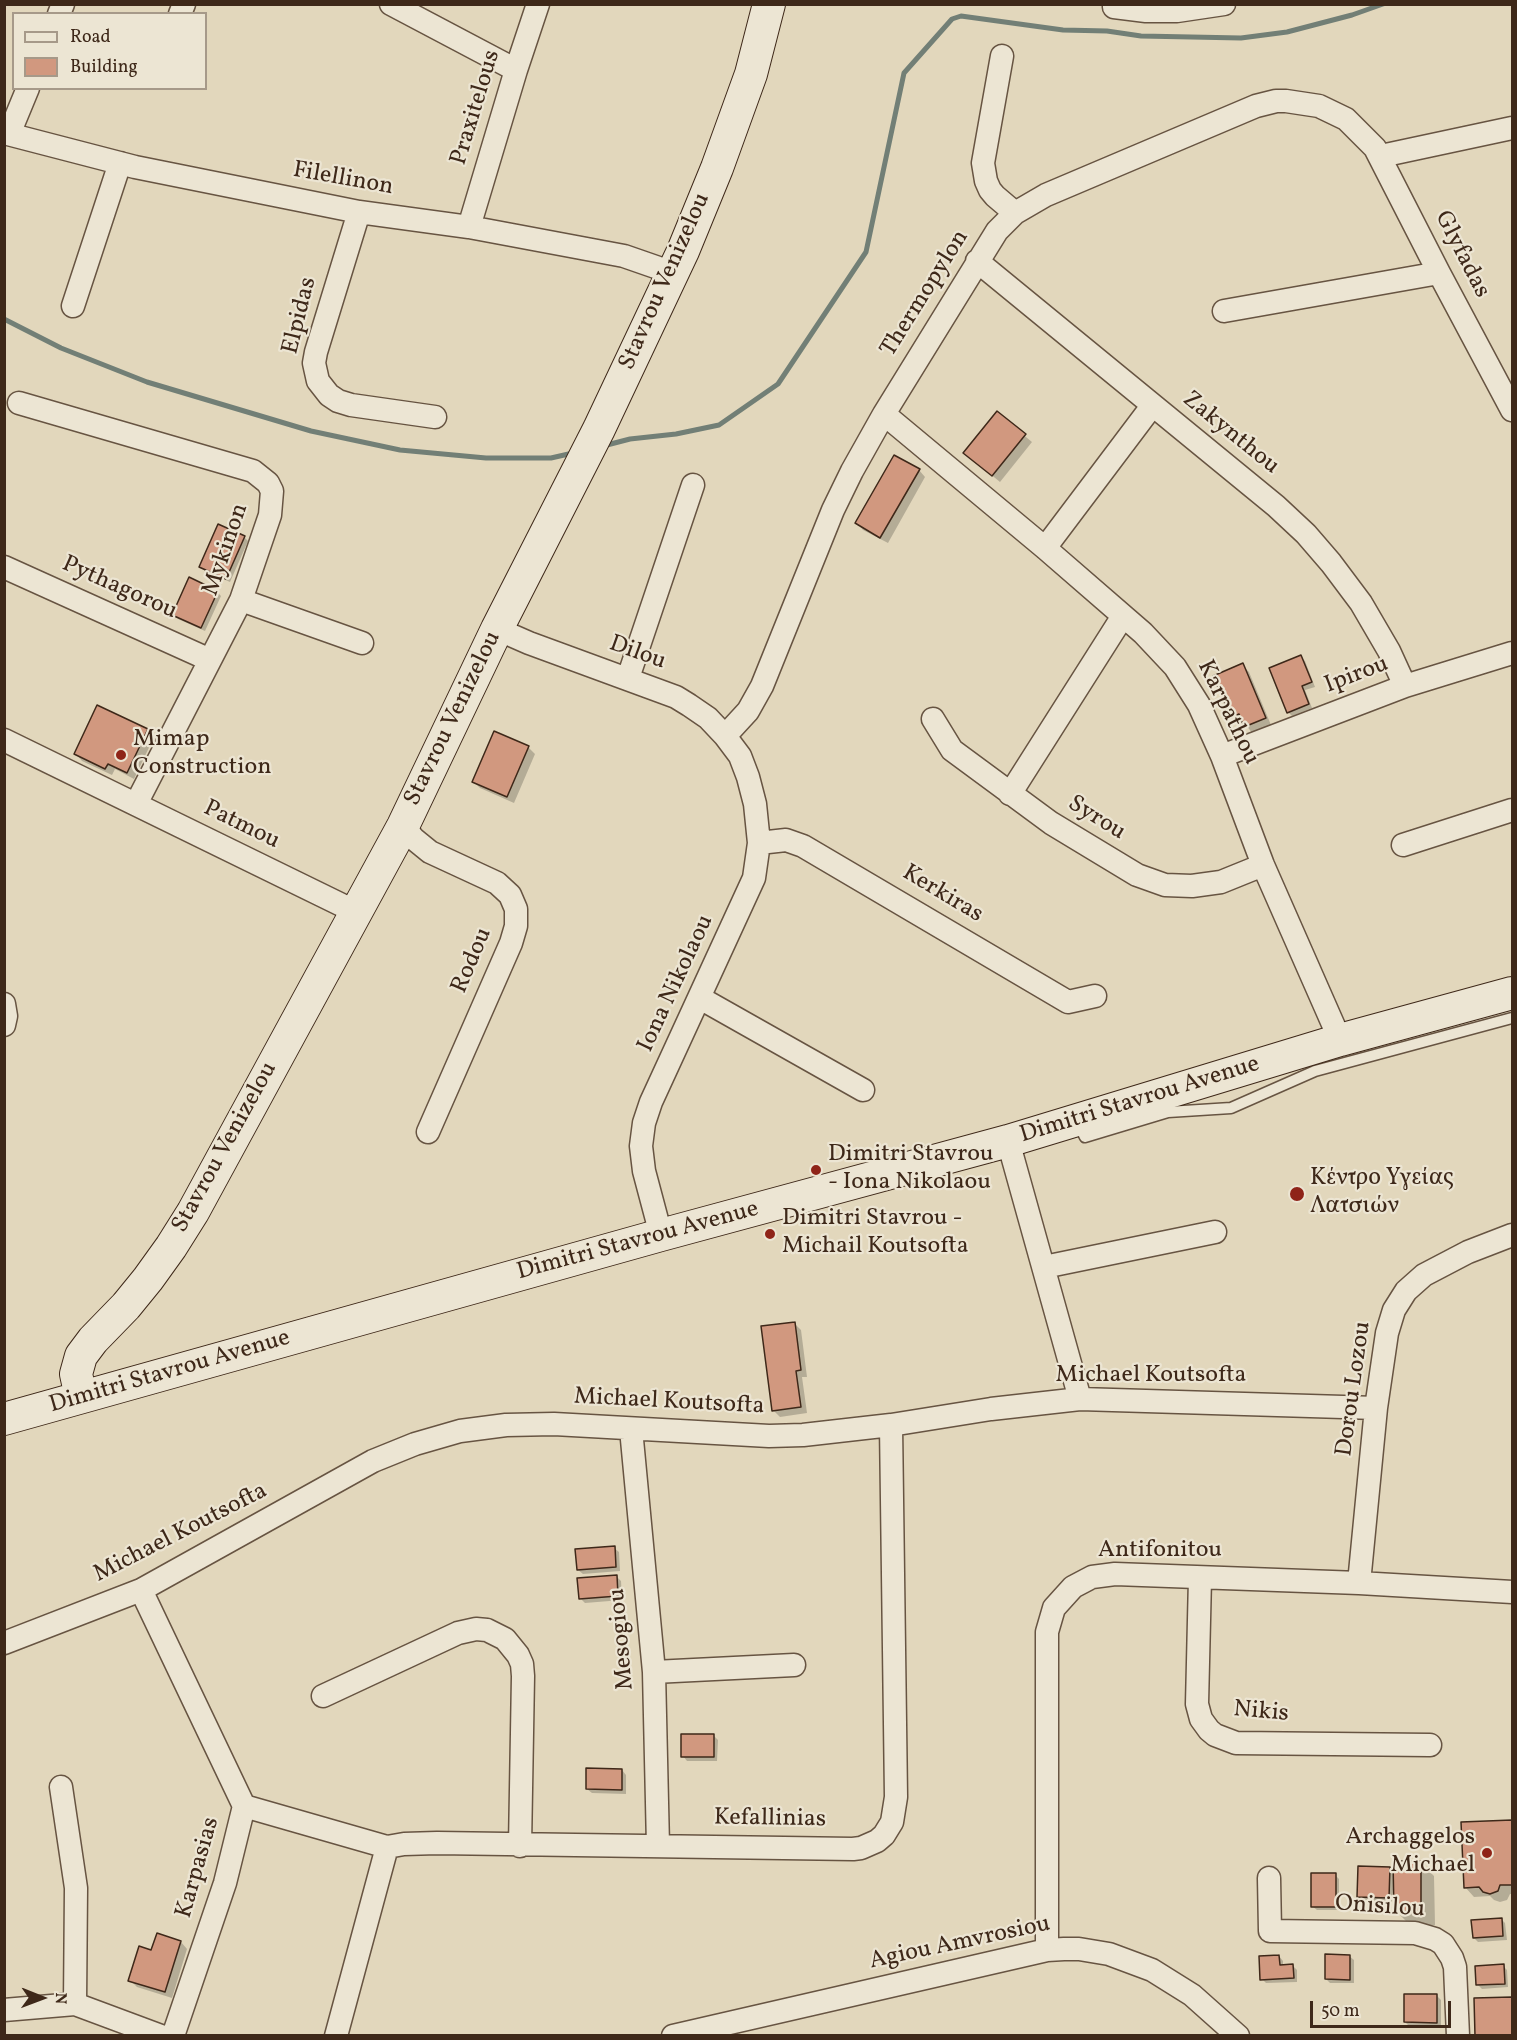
<!DOCTYPE html>
<html>
<head>
<meta charset="utf-8">
<style>
  body { margin:0 }
  #map { position:relative; width:1517px; height:2040px; overflow:hidden; background:#e2d7bc; font-family:Vollkorn,serif }
  canvas { display:block }
  .frame { position:absolute; inset:0; border:6px solid #3e2819; pointer-events:none }
  .legend { position:absolute; left:12px; top:12px; width:195px; height:78px; box-sizing:border-box; background:#ece5d3; border:2px solid #a69989; margin:0; padding:8px 10px; list-style:none; font-size:18px; color:#3e2819 }
  .legend li { display:flex; align-items:center; gap:12px; height:30px }
  .legend b { width:30px; border:2px solid #a69989 }
  .north { position:absolute; left:12px; top:1968px; width:60px; height:60px; -webkit-text-stroke:4px #ece5d3; paint-order:stroke; rotate:91deg; font-size:16px; font-weight:700; line-height:24px; text-align:center; color:#3e2819 }
  .north::after { content:''; display:block; margin:auto; width:21px; height:27px; background:#3e2819; clip-path:polygon(50% 0,100% 100%,50% 72%,0 100%) }
  .scale { position:absolute; left:1310px; top:2001px; width:141px; height:27px; box-sizing:border-box; border:3px solid #3e2819; border-top:0; padding-left:8px; font-size:18px; line-height:21px; white-space:nowrap; color:#3e2819; -webkit-text-stroke:4px #ece5d3; paint-order:stroke }
</style>
</head>
<body>
<div id="map">
<canvas width="1517" height="2040"></canvas>
<div class="frame"></div>
<ul class="legend">
<li><b style="height:8px;background:#ece5d3"></b>Road</li>
<li><b style="height:16px;background:#d1987f"></b>Building</li>
</ul>
<div class="north">N</div>
<div class="scale">50 m</div>
</div>
<script>
const ctx = document.querySelector('canvas').getContext('2d');
ctx.lineJoin = 'round';
function fillPath(path, color) { ctx.fillStyle = color; ctx.fill(path, 'evenodd'); }
const poly = rows => new Path2D(rows.map(r => 'M' + r).join(''));
function stroke(path, color, width, dash) { ctx.strokeStyle = color; ctx.lineWidth = width; ctx.lineCap = dash ? 'butt' : 'round'; ctx.setLineDash(dash || []); ctx.stroke(path); }
function drawText(font, color, halo, rows, align = 'center') {
  ctx.font = font + ' Vollkorn,serif'; ctx.lineWidth = 4.5; ctx.setLineDash([]); ctx.textBaseline = 'middle'; ctx.strokeStyle = halo; ctx.fillStyle = color; for (const [text, x, y, turn = 0] of rows) {
    ctx.save(); ctx.translate(x, y); ctx.rotate((+turn || 0) * Math.PI / 180); ctx.textAlign = isNaN(turn) ? turn : align; if (halo) ctx.strokeText(text, 0, 0); ctx.fillText(text, 0, 0); ctx.restore();
  }
}
const shadow = poly([
  [997,413,1032,442,1000,482,972,459],
  [919,470,925,477,888,543,863,530,857,523],
  [244,537,248,541,230,582,205,571,201,567],
  [217,592,221,596,205,631,178,619,174,614],
  [1301,657,1305,661,1315,687,1305,690,1312,708,1292,716,1288,712],
  [1242,665,1249,672,1271,725,1252,733,1244,722,1239,724,1232,717],
  [147,730,154,737,134,779,115,769,112,775,82,761,76,754],
  [528,747,535,754,514,803,480,788,473,781],
  [794,1323,801,1330,807,1377,802,1377,807,1413,780,1417,773,1410],
  [614,1548,619,1552,620,1571,583,1574,578,1570],
  [616,1576,621,1581,622,1600,585,1603,580,1598],
  [714,1736,718,1740,717,1761,687,1761,683,1756],
  [622,1770,626,1775,626,1794,592,1793,587,1789],
  [1512,1821,1512,1894,1510,1894,1507,1900,1500,1902,1494,1900,1490,1896,1474,1897,1465,1887,1463,1823],
  [1420,1862,1434,1876,1435,1925,1410,1925,1396,1911,1395,1890,1393,1890,1392,1902,1363,1900,1359,1896,1389,1868,1395,1874],
  [1335,1875,1339,1879,1339,1910,1317,1910,1312,1906],
  [1501,1919,1505,1923,1507,1940,1478,1942,1474,1938],
  [158,1935,181,1942,187,1949,172,1998,137,1987,130,1980,152,1952],
  [1279,1956,1283,1961,1283,1966,1293,1966,1297,1970,1297,1982,1266,1983,1262,1979],
  [1349,1956,1354,1960,1354,1983,1330,1983,1326,1979],
  [1503,1966,1507,1970,1508,1987,1482,1989,1478,1985],
  [1437,1996,1441,2000,1441,2026,1409,2026,1405,2022],
  [1512,1998,1512,2036,1477,2036,1475,2000]
]);
const stream = poly([
  [4,319,61,348,147,382,311,431,400,450,486,458,551,458,573,453],
  [603,446,630,439,676,434,719,425,778,384,866,252,904,73,952,19,961,16,1063,30,1107,31,1141,36,1241,38,1287,32,1352,15,1383,4]
]);
const building = poly([
  [997,411,1026,434,992,476,963,453,997,411],
  [894,455,920,469,880,538,855,523,894,455],
  [218,524,245,536,226,579,199,567,218,524],
  [189,577,218,591,201,628,172,615,189,577],
  [1301,655,1312,682,1302,686,1309,704,1287,713,1269,668,1301,655],
  [1243,663,1266,718,1244,727,1239,714,1231,718,1213,676,1243,663],
  [97,705,148,729,127,773,108,764,105,769,74,754,97,705],
  [494,731,529,746,507,797,472,782,494,731],
  [795,1322,801,1370,796,1371,801,1407,772,1411,761,1326,795,1322],
  [615,1546,616,1567,577,1570,575,1549,615,1546],
  [617,1575,618,1596,579,1599,577,1578,617,1575],
  [681,1734,714,1734,714,1757,681,1757,681,1734],
  [586,1768,622,1769,622,1790,586,1789,586,1768],
  [1512,1820,1512,1885,1500,1885,1498,1891,1490,1894,1483,1892,1479,1887,1464,1888,1461,1822,1512,1820],
  [1393,1861,1421,1861,1421,1911,1394,1912,1393,1861],
  [1358,1866,1390,1867,1389,1898,1357,1897,1358,1866],
  [1311,1873,1336,1873,1336,1907,1311,1907,1311,1873],
  [1502,1918,1503,1936,1473,1938,1471,1920,1502,1918],
  [157,1933,181,1941,165,1992,128,1981,139,1946,151,1950,157,1933],
  [1325,1954,1350,1955,1350,1980,1325,1979,1325,1954],
  [1279,1955,1280,1965,1293,1964,1294,1978,1260,1980,1259,1956,1279,1955],
  [1504,1964,1505,1984,1476,1985,1475,1966,1504,1964],
  [1404,1994,1437,1994,1437,2023,1404,2022,1404,1994],
  [1512,1997,1512,2035,1475,2036,1474,1998,1512,1997]
]);
const lane = poly([
  [1078,1123,1085,1137,1168,1112,1231,1108,1315,1071,1512,1018]
]);
const street = poly([
  [391,4,516,70],
  [1114,7,1146,11,1177,11,1224,4],
  [59,14,63,4],
  [180,14,184,4],
  [1002,56,983,163,986,181,990,190,995,196,1015,213],
  [4,133,135,167,359,212,469,227,624,256,673,273],
  [9,134,28,88],
  [1381,156,1512,128],
  [359,212,316,352,314,363,318,381,329,395,338,401,351,405,435,417],
  [469,227,516,70,538,4],
  [977,261,1276,506,1306,534,1331,563,1361,603,1389,651,1405,686],
  [73,306,120,163],
  [1224,311,1439,273],
  [19,403,253,471,268,483,272,491,270,515,241,600,136,804],
  [884,414,1045,548,1143,633,1175,667,1199,705,1222,756,1263,865,1340,1040],
  [1045,548,1152,406],
  [4,567,210,660],
  [241,600,362,643],
  [497,629,529,643,676,697,689,705,708,718,725,736,740,756,748,777,755,804,759,843,754,878,651,1102,644,1123,641,1146,644,1171,661,1235],
  [628,678,693,485],
  [933,719,952,750,1051,823,1137,875,1165,885,1192,886,1221,882,1263,865],
  [725,736,748,711,762,686,833,510,852,471,884,414,997,231,1015,213,1046,195,1256,106,1276,101,1286,101,1319,106,1346,119,1375,148,1439,273,1512,410],
  [4,740,356,912],
  [1222,756,1405,686,1512,653],
  [1010,794,1123,616],
  [403,826,414,839,430,852,497,883,510,895,516,909,516,926,511,943,428,1132],
  [759,843,786,840,803,846,1068,1002,1095,996],
  [1403,845,1512,810],
  [700,998,863,1090],
  [4,1004,6,1016,4,1025],
  [1008,1141,1080,1399],
  [1044,1267,1215,1232],
  [631,1429,654,1672,658,1846],
  [1200,1578,1197,1704,1201,1719,1209,1730,1215,1735,1236,1743,1430,1745],
  [1359,1583,1376,1408,1387,1333,1394,1310,1406,1291,1424,1275,1468,1252,1512,1235],
  [141,1590,244,1806,225,1883,173,2036],
  [4,1643,141,1590,373,1461,415,1444,460,1431,506,1425,554,1424,769,1436,803,1435,891,1425,991,1409,1080,1399,1376,1408],
  [654,1672,794,1665],
  [323,1696,458,1633,476,1629,487,1630,505,1639,518,1655,522,1664,523,1676,520,1846],
  [61,1787,76,1888,75,2004],
  [244,1806,387,1847,404,1844,437,1843,853,1849,861,1848,877,1841,884,1835,892,1822,896,1797,891,1425],
  [1269,1878,1270,1931,1415,1933,1435,1939,1443,1944,1452,1958,1455,1967,1458,2036],
  [1047,1950,1047,1632,1054,1608,1073,1587,1092,1577,1115,1574,1359,1583,1512,1592],
  [4,2010,75,2004,161,2036],
  [336,2036,387,1847],
  [673,2036,1047,1950,1064,1949,1079,1949,1109,1954,1152,1970,1192,1995,1238,2036]
]);
const secondary = poly([
  [81,1397,76,1374,81,1356,93,1340,126,1306,148,1279,171,1247,193,1212,403,826,497,629,599,429,683,251,717,168,751,74,769,4],
  [4,1419,661,1235,1008,1141,1340,1040,1512,993]
]);
const markers = [
  [121,755,6,"#8f2418"],
  [816,1170,6,"#8f2418"],
  [1297,1194,8,"#8f2418"],
  [770,1234,6,"#8f2418"],
  [1487,1853,6,"#8f2418"]
];
const streetNames = [
  ["Praxitelous",477,108,-73],
  ["Filellinon",343,180,10],
  ["Glyfadas",1461,255,63],
  ["Stavrou Venizelou",666,282,-66],
  ["Thermopylon",926,294,-58],
  ["Elpidas",301,316,-76],
  ["Zakynthou",1230,434,39],
  ["Mykinon",227,550,-71],
  ["Pythagorou",119,589,24],
  ["Dilou",637,654,20],
  ["Ipirou",1357,676,-21],
  ["Karpathou",1227,713,64],
  ["Stavrou Venizelou",454,719,-64],
  ["Syrou",1096,819,32],
  ["Patmou",241,826,26],
  ["Kerkiras",942,895,31],
  ["Rodou",473,961,-67],
  ["Iona Nikolaou",677,984,-65],
  ["Dimitri Stavrou Avenue",1140,1101,-17],
  ["Stavrou Venizelou",226,1148,-61],
  ["Dimitri Stavrou Avenue",638,1242,-15],
  ["Dimitri Stavrou Avenue",170,1373,-16],
  ["Michael Koutsofta",1151,1377],
  ["Dorou Lozou",1355,1389,-82],
  ["Michael Koutsofta",669,1403,3],
  ["Michael Koutsofta",181,1534,-27],
  ["Antifonitou",1160,1552],
  ["Mesogiou",623,1639,-95],
  ["Nikis",1261,1713,5],
  ["Kefallinias",770,1820,1],
  ["Karpasias",199,1868,-74],
  ["Onisilou",1380,1908,4],
  ["Agiou Amvrosiou",960,1944,-12]
];
const poiNames = [
  ["Mimap",133,741],
  ["Construction",133,769],
  ["Dimitri Stavrou",828,1156],
  ["- Iona Nikolaou",828,1184],
  ["Κέντρο Υγείας",1310,1180],
  ["Λατσιών",1310,1208],
  ["Dimitri Stavrou -",782,1220],
  ["Michail Koutsofta",782,1248],
  ["Archaggelos",1475,1839,"right"],
  ["Michael",1475,1867,"right"]
];
fillPath(shadow, '#0003');
stroke(stream, '#727f76', 5);
fillPath(building, '#d1987f');
stroke(building, '#3e2819', 1.5);
stroke(lane, '#675442', 13);
stroke(street, '#675442', 25);
stroke(secondary, '#3e2819', 34);
stroke(lane, '#ece5d3', 10);
stroke(street, '#ece5d3', 22);
stroke(secondary, '#ece5d3', 32);
for (const [x, y, r, color] of markers) { const dot = new Path2D(); dot.arc(x, y, r, 0, 2 * Math.PI); ctx.fillStyle = color; ctx.fill(dot); stroke(dot, '#ece5d3', 2); }
drawText('24px', '#3e2819', '#ece5d3', streetNames);
drawText('24px', '#3e2819', '#ece5d3', poiNames, 'left');
</script>
</body>
</html>
